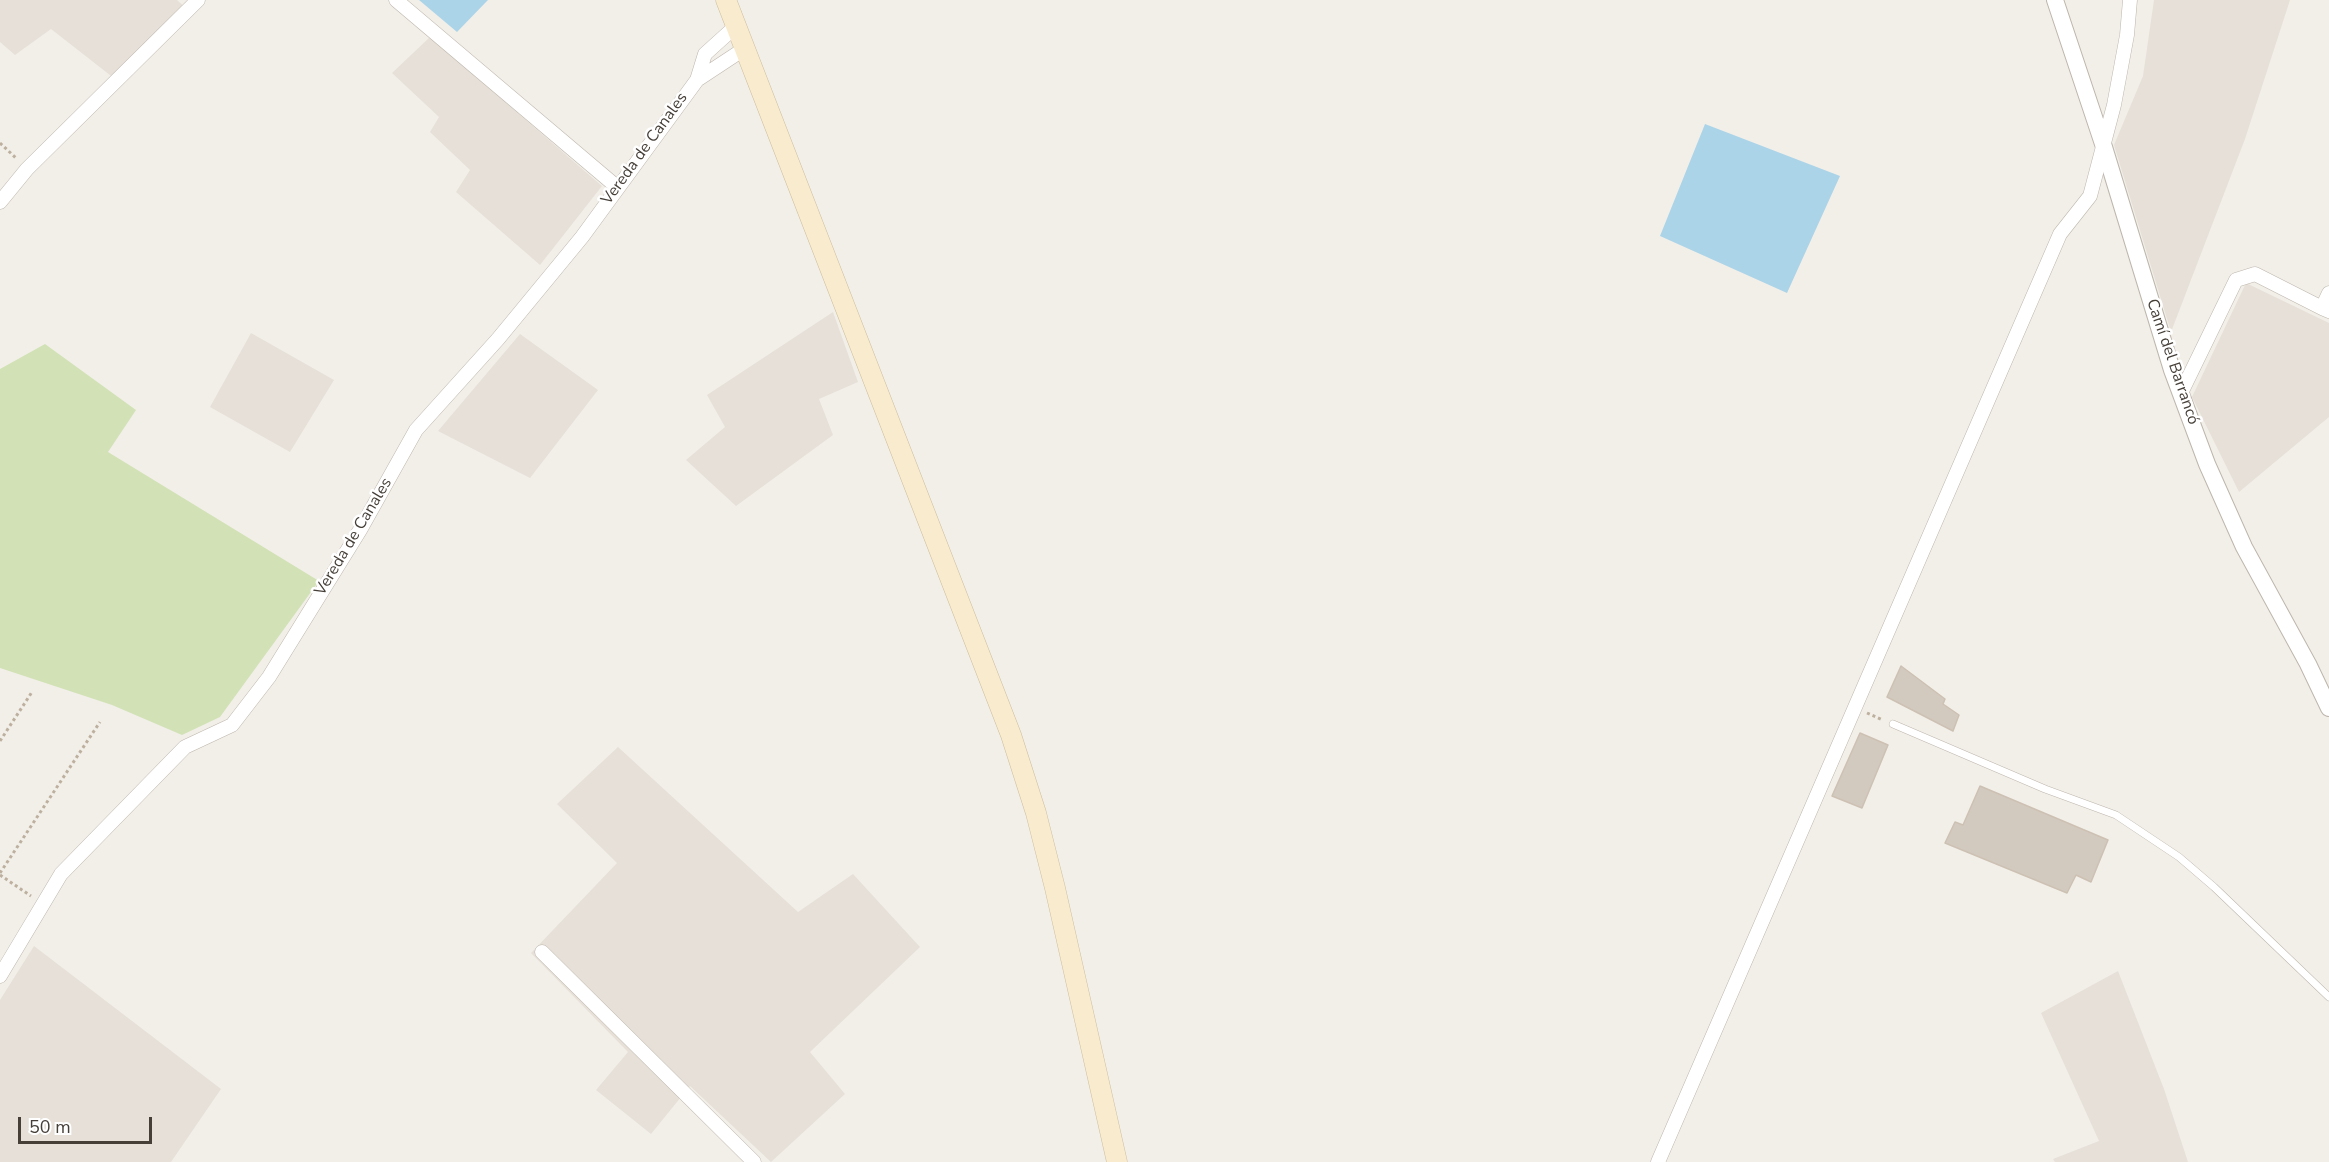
<!DOCTYPE html>
<html>
<head>
<meta charset="utf-8">
<style>
  body { margin:0 }
  #map { position:relative; width:2329px; height:1162px; overflow:hidden; background:#f2efe9; font-family:"Nunito Sans",sans-serif }
  canvas { display:block }
  .scale { position:absolute; left:18px; top:1117px; width:134px; height:27px; box-sizing:border-box; border:3px solid #453f38; border-top:0; padding-left:8px; font-size:18px; line-height:21px; white-space:nowrap; color:#453f38; -webkit-text-stroke:4px #fff; paint-order:stroke }
</style>
</head>
<body>
<div id="map">
<canvas width="2329" height="1162"></canvas>
<div class="scale">50 m</div>
</div>
<script>
const ctx = document.querySelector('canvas').getContext('2d');
ctx.lineJoin = 'round';
function fillPath(path, color) { ctx.fillStyle = color; ctx.fill(path, 'evenodd'); }
const poly = rows => new Path2D(rows.map(r => 'M' + r).join(''));
function stroke(path, color, width, dash) { ctx.strokeStyle = color; ctx.lineWidth = width; ctx.lineCap = dash ? 'butt' : 'round'; ctx.setLineDash(dash || []); ctx.stroke(path); }
function drawText(font, color, halo, rows, align = 'center') {
  ctx.font = font + ' "Nunito Sans",sans-serif'; ctx.lineWidth = 5; ctx.setLineDash([]); ctx.textBaseline = 'middle'; ctx.strokeStyle = halo; ctx.fillStyle = color; for (const [text, x, y, turn = 0] of rows) {
    ctx.save(); ctx.translate(x, y); ctx.rotate((+turn || 0) * Math.PI / 180); ctx.textAlign = isNaN(turn) ? turn : align; if (halo) ctx.strokeText(text, 0, 0); ctx.fillText(text, 0, 0); ctx.restore();
  }
}
const residential = poly([
  [0,0,177,0,189,11,115,79,51,29,15,55,0,42],
  [2154,0,2290,0,2245,139,2171,332,2114,145,2143,76],
  [430,37,602,186,540,265,456,192,470,170,430,132,439,117,392,73],
  [2246,283,2329,323,2329,417,2239,492,2192,397],
  [833,312,858,382,819,399,833,435,736,506,686,460,725,427,707,395],
  [251,333,334,380,290,452,210,407],
  [520,334,598,390,530,478,438,431],
  [618,747,798,912,853,874,920,947,810,1052,845,1094,771,1162,690,1086,651,1134,596,1090,628,1052,531,953,617,863,557,804],
  [34,946,221,1089,171,1162,0,1162,0,1000],
  [2118,971,2164,1089,2188,1162,2055,1162,2053,1159,2099,1141,2041,1013]
]);
const green = poly([
  [45,344,136,410,108,452,319,581,220,717,182,735,112,705,0,668,0,369]
]);
const water = poly([
  [419,0,488,0,457,32],
  [1705,124,1840,176,1787,293,1660,236]
]);
const building = poly([
  [1901,666,1945,699,1943,704,1959,715,1953,731,1887,697,1901,666],
  [1860,733,1888,745,1862,808,1832,796,1860,733],
  [1980,786,2108,840,2091,882,2076,875,2067,893,1945,843,1955,822,1963,825,1980,786]
]);
const path = poly([
  [0,143,17,159],
  [1867,713,1883,720],
  [0,741,32,692],
  [0,873,100,722],
  [0,875,31,896]
]);
const service = poly([
  [1893,724,2045,789,2116,815,2179,857,2214,887,2329,997]
]);
const minor = poly([
  [396,0,617,187],
  [697,80,744,49],
  [0,202,27,169,198,0],
  [2329,293,2322,308,2329,311],
  [2181,393,2236,280,2255,274,2322,308],
  [542,952,754,1162],
  [0,976,61,874,185,747,232,725,269,677,360,530,416,430,498,339,582,237,697,80,705,54,736,26],
  [1658,1162,2060,234,2090,196,2114,105,2127,35,2130,0]
]);
const tertiary = poly([
  [2055,0,2104,147,2172,370,2207,464,2244,547,2308,664,2329,708]
]);
const secondary = poly([
  [726,0,1011,735,1036,813,1055,888,1117,1162]
]);
const streetNames = [
  ["Vereda de Canales",645,149,-54],
  ["Camí del Barrancó",2172,362,71],
  ["Vereda de Canales",354,537,-59]
];
fillPath(residential, '#e6e0d8');
fillPath(green, '#d2e2b6');
fillPath(water, '#acd4e8');
fillPath(building, '#d3cabf');
stroke(building, '#cdc1b3', 1.5);
stroke(service, '#bdb6ac', 8);
stroke(minor, '#bdb6ac', 15);
stroke(tertiary, '#bdb6ac', 18);
stroke(secondary, '#cdbd9d', 21);
stroke(path, '#bdb09f', 3, [3, 3]);
stroke(service, '#fff', 7);
stroke(minor, '#fff', 14);
stroke(tertiary, '#fff', 16);
stroke(secondary, '#f9ebcd', 20);
drawText('16px', '#453f38', '#fff', streetNames);
</script>
</body>
</html>
